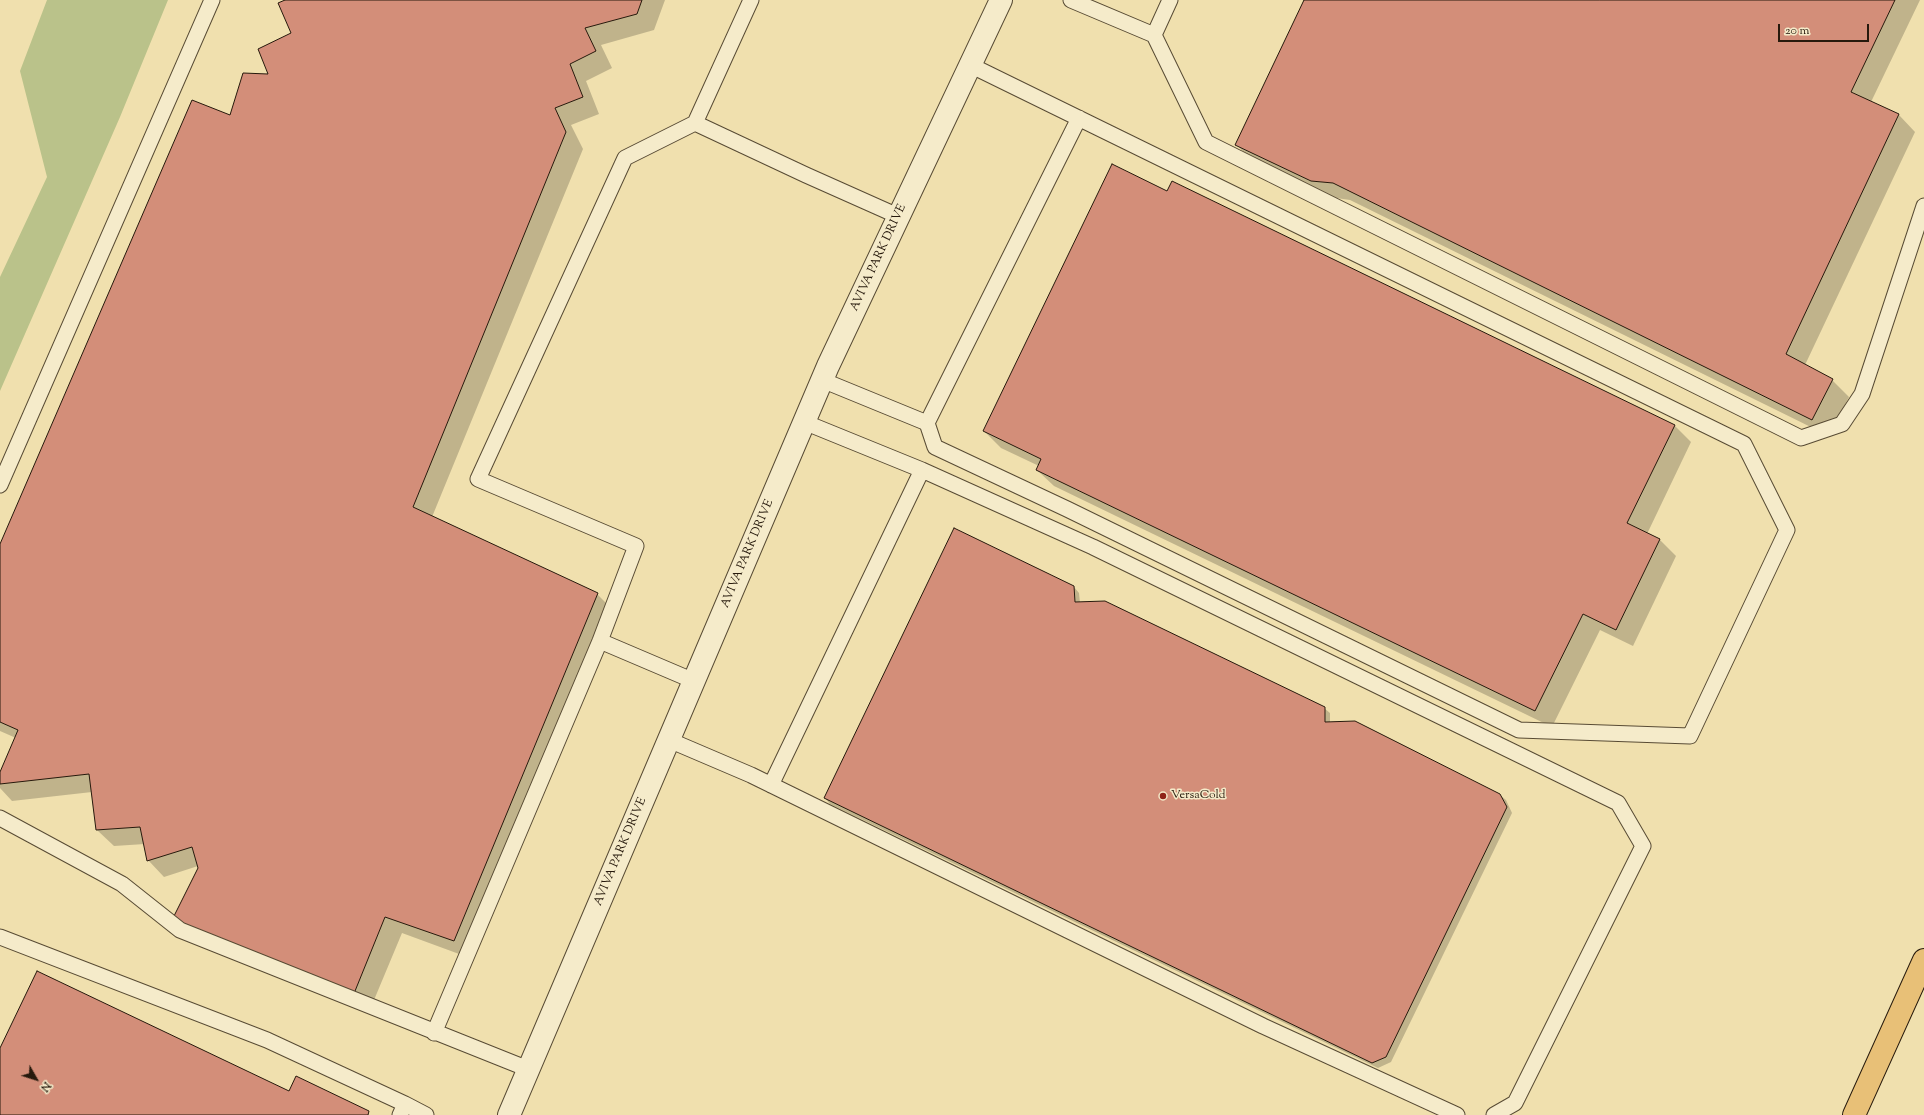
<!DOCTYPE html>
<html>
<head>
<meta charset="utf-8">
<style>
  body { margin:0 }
  #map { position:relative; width:1924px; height:1115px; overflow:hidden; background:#f0e0ae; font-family:"Sorts Mill Goudy",serif }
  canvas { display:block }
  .north { position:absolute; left:16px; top:1059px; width:40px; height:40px; -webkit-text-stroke:3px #f5ebca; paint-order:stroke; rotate:129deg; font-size:11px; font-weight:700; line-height:16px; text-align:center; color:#26190c }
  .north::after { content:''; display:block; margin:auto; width:14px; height:18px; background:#26190c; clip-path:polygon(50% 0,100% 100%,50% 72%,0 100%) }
  .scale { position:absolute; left:1778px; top:24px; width:91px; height:18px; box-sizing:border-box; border:2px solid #26190c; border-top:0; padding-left:5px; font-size:12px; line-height:14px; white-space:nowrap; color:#26190c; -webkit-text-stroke:3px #f5ebca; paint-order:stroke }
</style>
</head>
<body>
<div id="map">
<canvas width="1924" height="1115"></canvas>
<div class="north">N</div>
<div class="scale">20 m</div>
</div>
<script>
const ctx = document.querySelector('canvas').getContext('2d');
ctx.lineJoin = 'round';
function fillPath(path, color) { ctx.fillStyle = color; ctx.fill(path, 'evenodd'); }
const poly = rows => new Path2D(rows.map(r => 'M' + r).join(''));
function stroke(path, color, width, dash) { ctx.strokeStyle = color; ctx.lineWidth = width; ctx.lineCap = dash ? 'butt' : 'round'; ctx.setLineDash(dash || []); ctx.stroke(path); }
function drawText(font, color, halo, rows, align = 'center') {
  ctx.font = font + ' "Sorts Mill Goudy",serif'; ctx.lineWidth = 3; ctx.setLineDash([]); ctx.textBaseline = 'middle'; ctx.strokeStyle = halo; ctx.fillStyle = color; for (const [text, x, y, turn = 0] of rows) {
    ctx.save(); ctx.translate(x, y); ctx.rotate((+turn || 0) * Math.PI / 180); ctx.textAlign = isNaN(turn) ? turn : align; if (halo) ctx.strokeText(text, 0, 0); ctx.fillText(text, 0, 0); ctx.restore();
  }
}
const green = poly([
  [47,0,168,0,120,117,0,391,0,277,47,177,20,71]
]);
const shadow = poly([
  [288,0,665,0,654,30,601,45,612,68,586,81,599,114,571,125,583,149,432,517,597,594,614,611,470,958,402,933,369,1012,198,866,164,877,148,860,145,844,114,846,97,830,92,792,12,801,0,788,0,774,16,738,0,731,0,547,292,33],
  [1305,0,1920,0,1871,102,1899,115,1915,132,1805,365,1832,380,1849,397,1829,436,1350,200,1329,197,1253,162,1237,145],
  [1168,192,1675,426,1691,442,1647,534,1660,540,1676,556,1633,646,1600,630,1552,727,1054,486,1037,470,1039,466,1001,448,984,431],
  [1074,587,1079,593,1080,603,1324,708,1330,713,1330,723,1500,795,1506,800,1512,813,1391,1062,1378,1068,830,804,825,798]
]);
const building = poly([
  [285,0,642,0,637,14,585,28,596,51,570,64,583,97,555,108,566,132,413,507,598,593,454,941,385,917,353,996,172,920,198,868,192,847,147,861,140,827,96,830,89,774,0,784,0,772,18,730,0,722,0,544,192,100,230,115,243,73,268,74,258,49,291,33,278,3,285,0],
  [1304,0,1895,0,1851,92,1899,114,1786,354,1833,379,1812,420,1333,183,1311,181,1235,145,1304,0],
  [1112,164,1167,191,1172,181,1675,425,1627,523,1660,539,1616,630,1583,614,1535,711,1036,470,1041,459,983,431,1112,164],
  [954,528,1074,586,1075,602,1105,601,1325,707,1325,722,1355,721,1500,794,1507,807,1386,1057,1372,1063,824,798,954,528],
  [37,971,289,1091,296,1076,369,1111,368,1115,0,1115,0,1048,37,971]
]);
const service = poly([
  [1071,0,1154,35,1170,0],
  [1154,35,1206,142,1801,438,1842,424,1862,394,1924,206],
  [970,65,1744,444,1787,530,1690,736,1519,730,1067,509,935,447,927,423,1079,118],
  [695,123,806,175,898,216],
  [822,380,927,423],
  [804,422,922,470,1093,547,1618,803,1643,846,1515,1103,1494,1115],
  [0,485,212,0],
  [600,641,694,681],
  [669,740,751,775,1263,1026,1457,1115],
  [771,785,922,470],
  [0,818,122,884,180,930,528,1069],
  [0,937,267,1040,405,1104],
  [434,1033,600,641,636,546,478,479,625,158,695,123,751,0],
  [400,1115,405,1104,426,1115]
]);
const minor = poly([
  [509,1115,828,366,1001,0]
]);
const motorway = poly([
  [1854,1115,1924,960]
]);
const markers = [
  [1163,796,4,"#8f2418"]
];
const streetNames = [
  ["AVIVA PARK DRIVE",879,258,-65],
  ["AVIVA PARK DRIVE",748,554,-67],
  ["AVIVA PARK DRIVE",621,852,-67]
];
const poiNames = [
  ["VersaCold",1171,796]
];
fillPath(green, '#bac28a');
fillPath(shadow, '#0003');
fillPath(building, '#d38e79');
stroke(building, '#26190c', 1);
stroke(service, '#584b34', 17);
stroke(minor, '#584b34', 24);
stroke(motorway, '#26190c', 24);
stroke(service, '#f5ebca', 15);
stroke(minor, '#f5ebca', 22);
stroke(motorway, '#e8c077', 22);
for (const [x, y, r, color] of markers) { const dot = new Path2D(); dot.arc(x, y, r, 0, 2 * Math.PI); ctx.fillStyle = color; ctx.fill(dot); stroke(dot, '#f5ebca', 1.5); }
drawText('12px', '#26190c', '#f5ebca', streetNames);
drawText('12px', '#26190c', '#f5ebca', poiNames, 'left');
</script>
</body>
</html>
